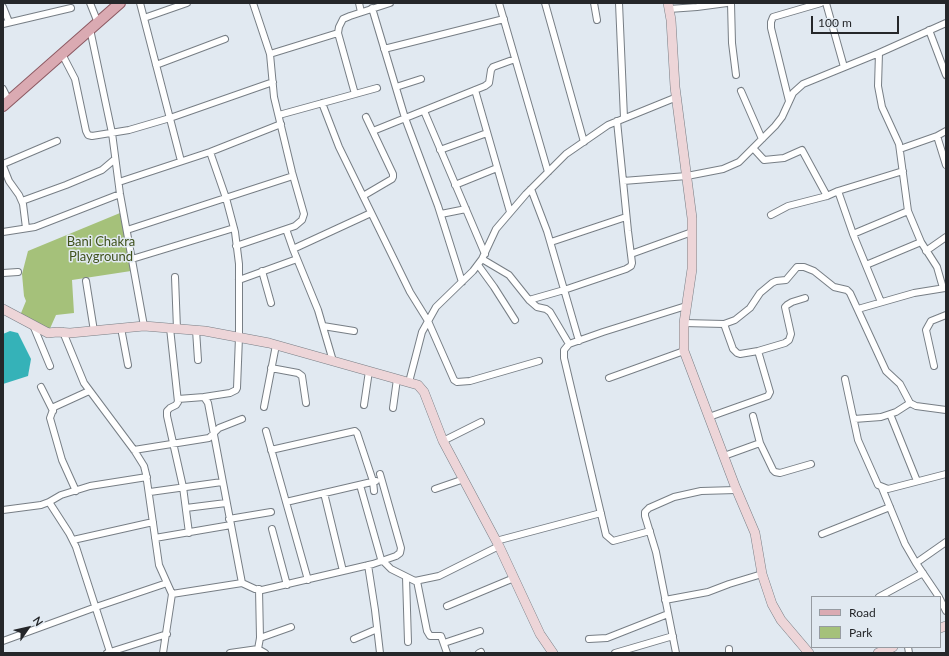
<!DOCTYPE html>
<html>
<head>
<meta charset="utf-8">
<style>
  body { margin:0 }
  #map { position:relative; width:949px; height:656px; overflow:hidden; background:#e1e9f1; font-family:Lato,sans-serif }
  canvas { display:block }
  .frame { position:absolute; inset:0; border:4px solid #25272a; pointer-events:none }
  .legend { position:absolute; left:811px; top:596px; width:130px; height:52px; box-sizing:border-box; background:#e1e9f1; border:1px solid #969ba1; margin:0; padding:5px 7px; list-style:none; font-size:12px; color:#25272a }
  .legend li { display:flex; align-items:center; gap:8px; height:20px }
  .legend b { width:20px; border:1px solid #969ba1 }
  .north { position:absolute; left:8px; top:608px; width:40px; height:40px; -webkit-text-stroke:3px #e1e9f1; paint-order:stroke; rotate:56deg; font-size:11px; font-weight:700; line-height:16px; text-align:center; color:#25272a }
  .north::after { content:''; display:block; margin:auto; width:14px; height:18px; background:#25272a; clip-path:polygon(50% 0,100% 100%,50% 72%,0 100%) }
  .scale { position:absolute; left:811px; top:16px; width:88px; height:18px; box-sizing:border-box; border:2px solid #25272a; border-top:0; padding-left:5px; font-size:12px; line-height:14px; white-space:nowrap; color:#25272a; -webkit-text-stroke:3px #e1e9f1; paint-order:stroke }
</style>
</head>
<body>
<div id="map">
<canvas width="949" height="656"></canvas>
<div class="frame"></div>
<ul class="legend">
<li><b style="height:5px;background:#daaab2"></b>Road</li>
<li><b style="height:11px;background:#a5c17a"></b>Park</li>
</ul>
<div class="north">N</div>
<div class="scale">100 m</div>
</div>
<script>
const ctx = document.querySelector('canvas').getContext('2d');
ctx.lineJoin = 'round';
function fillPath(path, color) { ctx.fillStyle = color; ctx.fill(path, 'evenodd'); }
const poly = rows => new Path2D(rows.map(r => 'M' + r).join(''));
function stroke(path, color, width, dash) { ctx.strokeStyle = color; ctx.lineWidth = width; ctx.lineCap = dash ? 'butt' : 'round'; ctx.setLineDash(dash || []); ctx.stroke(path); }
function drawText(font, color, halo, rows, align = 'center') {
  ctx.font = font + ' Lato,sans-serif'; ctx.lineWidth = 3; ctx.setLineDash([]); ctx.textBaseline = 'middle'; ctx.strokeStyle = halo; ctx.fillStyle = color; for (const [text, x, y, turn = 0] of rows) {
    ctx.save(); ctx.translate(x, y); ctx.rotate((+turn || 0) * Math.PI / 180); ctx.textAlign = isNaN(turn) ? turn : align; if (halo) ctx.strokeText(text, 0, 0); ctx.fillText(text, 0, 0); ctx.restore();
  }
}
const green = poly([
  [120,213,131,271,72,280,74,313,56,315,48,333,19,318,26,301,24,296,22,274,28,251]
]);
const water = poly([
  [10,331,18,333,31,359,28,376,3,384,3,334]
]);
const street = poly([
  [90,3,98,23],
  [140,3,181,161],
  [359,3,361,12],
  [499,3,548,172],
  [545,3,584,142],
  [594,3,597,20],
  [619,3,624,118],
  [731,3,732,43,736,75],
  [826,3,844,67],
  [3,7,9,22],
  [372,8,405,118,438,206,462,282],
  [669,9,697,7,727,3],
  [144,18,187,3],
  [3,24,71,8],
  [90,29,112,133,120,194,144,326],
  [929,30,946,75],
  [384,49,504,19],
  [879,53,878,86,882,107,899,144,908,211,921,242,937,267,943,288],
  [62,54,75,79,86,131,88,135,92,136,129,130,170,118,273,82],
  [270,54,338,33],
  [156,65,225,39],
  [396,87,421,79],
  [3,89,9,101],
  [475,90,510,212],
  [741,91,762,139],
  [355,94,338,33,339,27,343,19,350,16,390,3],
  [789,101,771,28,771,22,773,17,821,3],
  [322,103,339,147,363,196,410,292,428,321,454,380,457,382,470,381,539,361],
  [424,111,485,254],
  [279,115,377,88],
  [373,131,485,86,489,83,491,70,493,67,515,59],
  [937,136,946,165],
  [753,148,764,160,784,158,802,150,827,196],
  [900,149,937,136,946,131],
  [440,150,487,133],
  [3,164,57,141],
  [3,166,9,181,19,195,23,204,26,228],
  [623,181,687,176,723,169,739,162,775,126,782,117,793,93,803,84,879,53,946,23],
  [119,182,210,152,281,124],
  [455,185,497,168],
  [531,189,547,231,579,341],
  [838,191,853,234,881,302],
  [363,196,392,179,393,177,393,174,366,117],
  [22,201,66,185,102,170,115,159],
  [441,214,466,209],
  [771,215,788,206,827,196,838,191,903,171],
  [286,229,293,249,318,310,333,361],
  [127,230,293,176],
  [3,232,35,227,120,194],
  [853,234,908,211],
  [551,242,626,217],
  [236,246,295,226,302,220,304,214,292,172,274,97,270,54,253,3],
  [293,249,371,213],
  [926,251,946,237],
  [631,254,692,232],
  [132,259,234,228],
  [482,259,509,275,529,300,537,307,546,309,550,312,569,344],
  [478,265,494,287,515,320],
  [866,265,921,242],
  [262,271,271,303],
  [3,273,18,272],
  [175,277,177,329],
  [239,280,297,259],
  [86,281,94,331],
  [529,300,564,290,626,269,631,266,632,263,628,231,617,121],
  [858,309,914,293,945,288],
  [684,323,724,324,735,320,750,308,760,293,772,283,776,281,786,280,797,267,804,267,814,271,834,287,847,290,850,293,886,371,900,384,910,403,916,406,946,410],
  [724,324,733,349,737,353,740,354,758,351,785,343,789,340,791,334,785,307,787,305,792,302,805,298],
  [33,325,50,366],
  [323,326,354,331],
  [121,328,128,365],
  [170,328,178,402,176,405,170,408,167,411,167,416,183,487,189,533],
  [196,330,198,360],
  [63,332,84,383,134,450,144,466,146,474,159,565,172,594,163,653],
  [934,366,926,330,931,321,946,315],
  [271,368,298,373,302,376,306,403],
  [609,378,684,351],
  [845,379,858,440,878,485,888,489,946,474],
  [409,382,422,332,436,307,473,271,482,259,496,229,526,194,566,154,608,125,677,97],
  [41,387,53,411],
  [204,397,230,393,236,390,237,388,239,337,239,264,235,232,226,198,210,152],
  [178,399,204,397,208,403,242,583],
  [364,405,369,371],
  [264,407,276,345],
  [393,408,397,379],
  [890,414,917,481],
  [753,416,760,443,773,470,775,472,780,473,811,464],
  [709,417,768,396,770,392,758,351],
  [854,419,881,417,896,412,910,403],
  [266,431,308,580],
  [443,441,481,422],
  [134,450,209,438,219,428,242,419],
  [271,450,355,431,357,433,373,481,374,491],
  [724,456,760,443],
  [360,485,381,559,391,569,415,581,439,576,499,546],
  [882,488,905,544,916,563,939,597],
  [435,489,464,479],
  [76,491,62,460,50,418,54,407,89,391],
  [150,492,222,482],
  [324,493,343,571],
  [49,502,69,533,76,547,110,652],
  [286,502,376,481],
  [186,508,226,503],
  [3,510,41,505,49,502,61,495,90,486,147,477],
  [229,519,271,512],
  [272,529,287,585],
  [650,531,613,541,606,535,564,358,564,350,569,344,603,332,686,306],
  [822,534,890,507],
  [155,538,231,525],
  [73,540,153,522],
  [496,541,601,513],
  [916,563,946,542],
  [368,565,375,610,380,653],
  [406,577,408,642],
  [417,581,427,631,430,636,441,636,447,653],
  [172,594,242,583,255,589,262,590,373,564,396,556,400,553,401,548,380,474],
  [879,597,923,573],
  [940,599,946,611],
  [665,600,708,592,729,584,762,574],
  [447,606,514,578],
  [260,638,291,627],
  [354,639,377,629],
  [589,639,607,638,668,614],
  [3,641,96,607,167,583],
  [444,643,480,631],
  [908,647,909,653],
  [729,649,729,653],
  [107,653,167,634],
  [230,653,258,649,265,653],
  [253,653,258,649,260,638,259,589],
  [479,653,481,652],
  [615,653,673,636],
  [676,653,656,552,645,516,645,512,649,508,674,497,701,491,736,490]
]);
const secondary = poly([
  [668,3,671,20,675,87,692,218,692,269,684,323,684,351,735,486,755,533,762,574,772,604,781,620,809,653],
  [3,309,48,333,57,332,70,333,144,326,205,331,269,343,418,385,424,392,443,441,499,546,540,634,553,653],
  [940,628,946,626],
  [878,653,893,647]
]);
const primary = poly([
  [3,106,120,3]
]);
const parkNames = [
  ["Bani Chakra",101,242],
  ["Playground",101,257]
];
fillPath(green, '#a5c17a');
fillPath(water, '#35b2b8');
stroke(street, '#777e85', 8);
stroke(secondary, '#777e85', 10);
stroke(primary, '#8b5861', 12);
stroke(street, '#fff', 6);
stroke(secondary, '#edd5d8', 9);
stroke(primary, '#daaab2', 10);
drawText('13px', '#3f511b', '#e1e9f1', parkNames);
</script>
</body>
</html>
